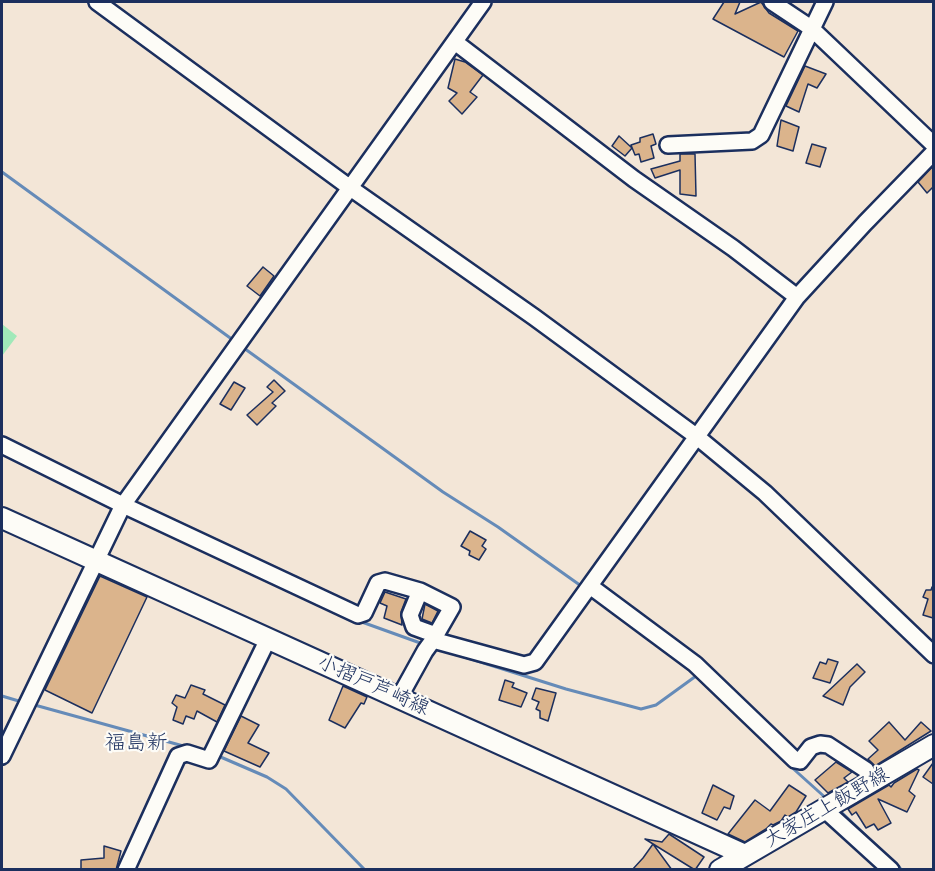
<!DOCTYPE html>
<html>
<head>
<meta charset="utf-8">
<style>
  body { margin:0 }
  #map { position:relative; width:935px; height:871px; overflow:hidden; background:#f3e6d7; font-family:Itim,sans-serif }
  canvas { display:block }
  .frame { position:absolute; inset:0; border:3px solid #1b2f5e; pointer-events:none }
</style>
</head>
<body>
<div id="map">
<canvas width="935" height="871"></canvas>
<div class="frame"></div>
</div>
<script>
const ctx = document.querySelector('canvas').getContext('2d');
ctx.lineJoin = 'round';
function fillPath(path, color) { ctx.fillStyle = color; ctx.fill(path, 'evenodd'); }
const poly = rows => new Path2D(rows.map(r => 'M' + r).join(''));
function stroke(path, color, width, dash) { ctx.strokeStyle = color; ctx.lineWidth = width; ctx.lineCap = dash ? 'butt' : 'round'; ctx.setLineDash(dash || []); ctx.stroke(path); }
function drawText(font, color, halo, rows, align = 'center') {
  ctx.font = font + ' Itim,"Klee One",sans-serif'; ctx.lineWidth = 4.5; ctx.setLineDash([]); ctx.textBaseline = 'middle'; ctx.strokeStyle = halo; ctx.fillStyle = color; for (const [text, x, y, turn = 0] of rows) {
    ctx.save(); ctx.translate(x, y); ctx.rotate((+turn || 0) * Math.PI / 180); ctx.textAlign = isNaN(turn) ? turn : align; if (halo) ctx.strokeText(text, 0, 0); ctx.fillText(text, 0, 0); ctx.restore();
  }
}
const green = poly([
  [2,324,17,336,2,356]
]);
const stream = poly([
  [2,172,233,340],
  [241,346,443,492,498,527,584,588],
  [257,576,314,602],
  [359,621,423,644],
  [452,653,566,689,641,709,656,705,696,676],
  [684,665,753,730],
  [2,696,22,702],
  [31,704,187,747],
  [216,755,267,777,286,789,365,870],
  [788,764,828,800],
  [839,810,902,870]
]);
const building = poly([
  [724,2,740,2,735,14,761,2,769,13,798,31,784,57,713,19,724,2],
  [455,59,465,62,483,75,470,92,477,97,462,114,449,101,457,93,448,88,455,59],
  [805,66,826,74,817,88,808,84,799,112,786,106,805,66],
  [781,120,799,127,793,151,777,146,781,120],
  [653,134,656,144,651,146,654,158,641,162,639,154,635,155,631,145,640,142,640,138,653,134],
  [619,136,632,148,625,156,612,146,619,136],
  [812,144,826,148,820,167,806,163,812,144],
  [680,154,695,154,696,196,680,194,680,170,655,178,651,169,680,161,680,154],
  [933,166,933,187,927,193,918,182,933,166],
  [263,267,274,276,260,296,247,286,263,267],
  [274,380,285,391,272,403,276,406,257,425,247,415,273,392,267,387,274,380],
  [234,382,245,388,231,410,220,404,234,382],
  [470,531,486,540,482,546,486,549,479,560,469,555,470,551,461,546,470,531],
  [100,576,147,597,92,713,45,690,100,576],
  [932,587,933,587,933,618,923,615,928,599,923,597,926,590,931,590,932,587],
  [385,592,406,599,401,612,402,625,384,618,387,606,380,603,385,592],
  [425,604,438,611,432,623,422,619,425,604],
  [828,659,838,662,830,683,813,678,820,662,826,664,828,659],
  [857,664,865,672,850,687,843,705,823,696,857,664],
  [505,680,514,683,512,687,527,693,521,707,499,700,505,680],
  [191,685,205,690,203,694,225,705,217,722,197,711,194,719,186,716,183,724,173,720,177,707,172,703,176,695,185,698,191,685],
  [343,686,367,697,364,704,361,703,345,728,329,720,343,686],
  [536,688,556,693,548,721,540,718,540,711,536,709,539,702,532,699,536,688],
  [241,716,259,725,248,743,269,753,260,767,224,751,241,716],
  [889,722,905,740,921,722,931,731,875,766,868,759,878,750,869,741,889,722],
  [836,762,852,772,844,778,848,782,828,793,815,780,836,762],
  [933,763,933,784,923,777,933,763],
  [917,769,919,770,909,791,915,796,907,812,878,799,891,823,878,830,874,824,866,828,856,812,852,815,848,809,889,785,891,787,894,783,917,769],
  [713,785,734,796,730,809,724,807,717,820,702,813,713,785],
  [789,785,806,796,796,812,788,817,785,815,781,821,773,825,771,824,766,829,745,842,728,834,755,800,770,811,789,785],
  [669,834,704,857,695,870,645,839,662,842,669,834],
  [653,844,672,870,632,870,643,858,653,844],
  [104,846,121,851,116,870,81,870,81,860,104,858,104,846]
]);
const minor = poly([
  [97,2,349,187,534,317,696,436,765,493,934,655],
  [772,2,811,28,934,145],
  [455,42,634,179,733,248,797,297],
  [668,145,752,141,761,135,825,2],
  [2,445,123,505,358,615,364,613,378,583,385,581,420,591,452,607,433,640],
  [590,586,695,664,795,760,800,761,811,747,820,744,828,745,866,770,872,782],
  [420,591,410,615,414,627,436,635],
  [399,698,425,651,433,640,524,665,535,662,797,297,865,223,934,152],
  [2,756,123,505,483,2],
  [825,810,891,870],
  [126,870,178,756,187,753,209,760,268,639]
]);
const major = poly([
  [2,518,745,855],
  [720,870,934,745]
]);
const streetNames = [
  ["小摺戸芦崎線",373,686,24],
  ["大家庄上飯野線",827,808,-30]
];
const neighbourhoodNames = [
  ["福島新",136,744]
];
fillPath(green, '#a0e9b9');
stroke(stream, '#658bb8', 3);
fillPath(building, '#dbb48c');
stroke(building, '#1b2f5e', 1.5);
stroke(minor, '#1b2f5e', 20);
stroke(major, '#1b2f5e', 24);
stroke(minor, '#fdfcf7', 15);
stroke(major, '#fdfcf7', 20);
drawText('20px', '#1b2f5e', '#fdfcf7', streetNames);
drawText('21px', '#1b2f5e', '#fdfcf7', neighbourhoodNames);
</script>
</body>
</html>
